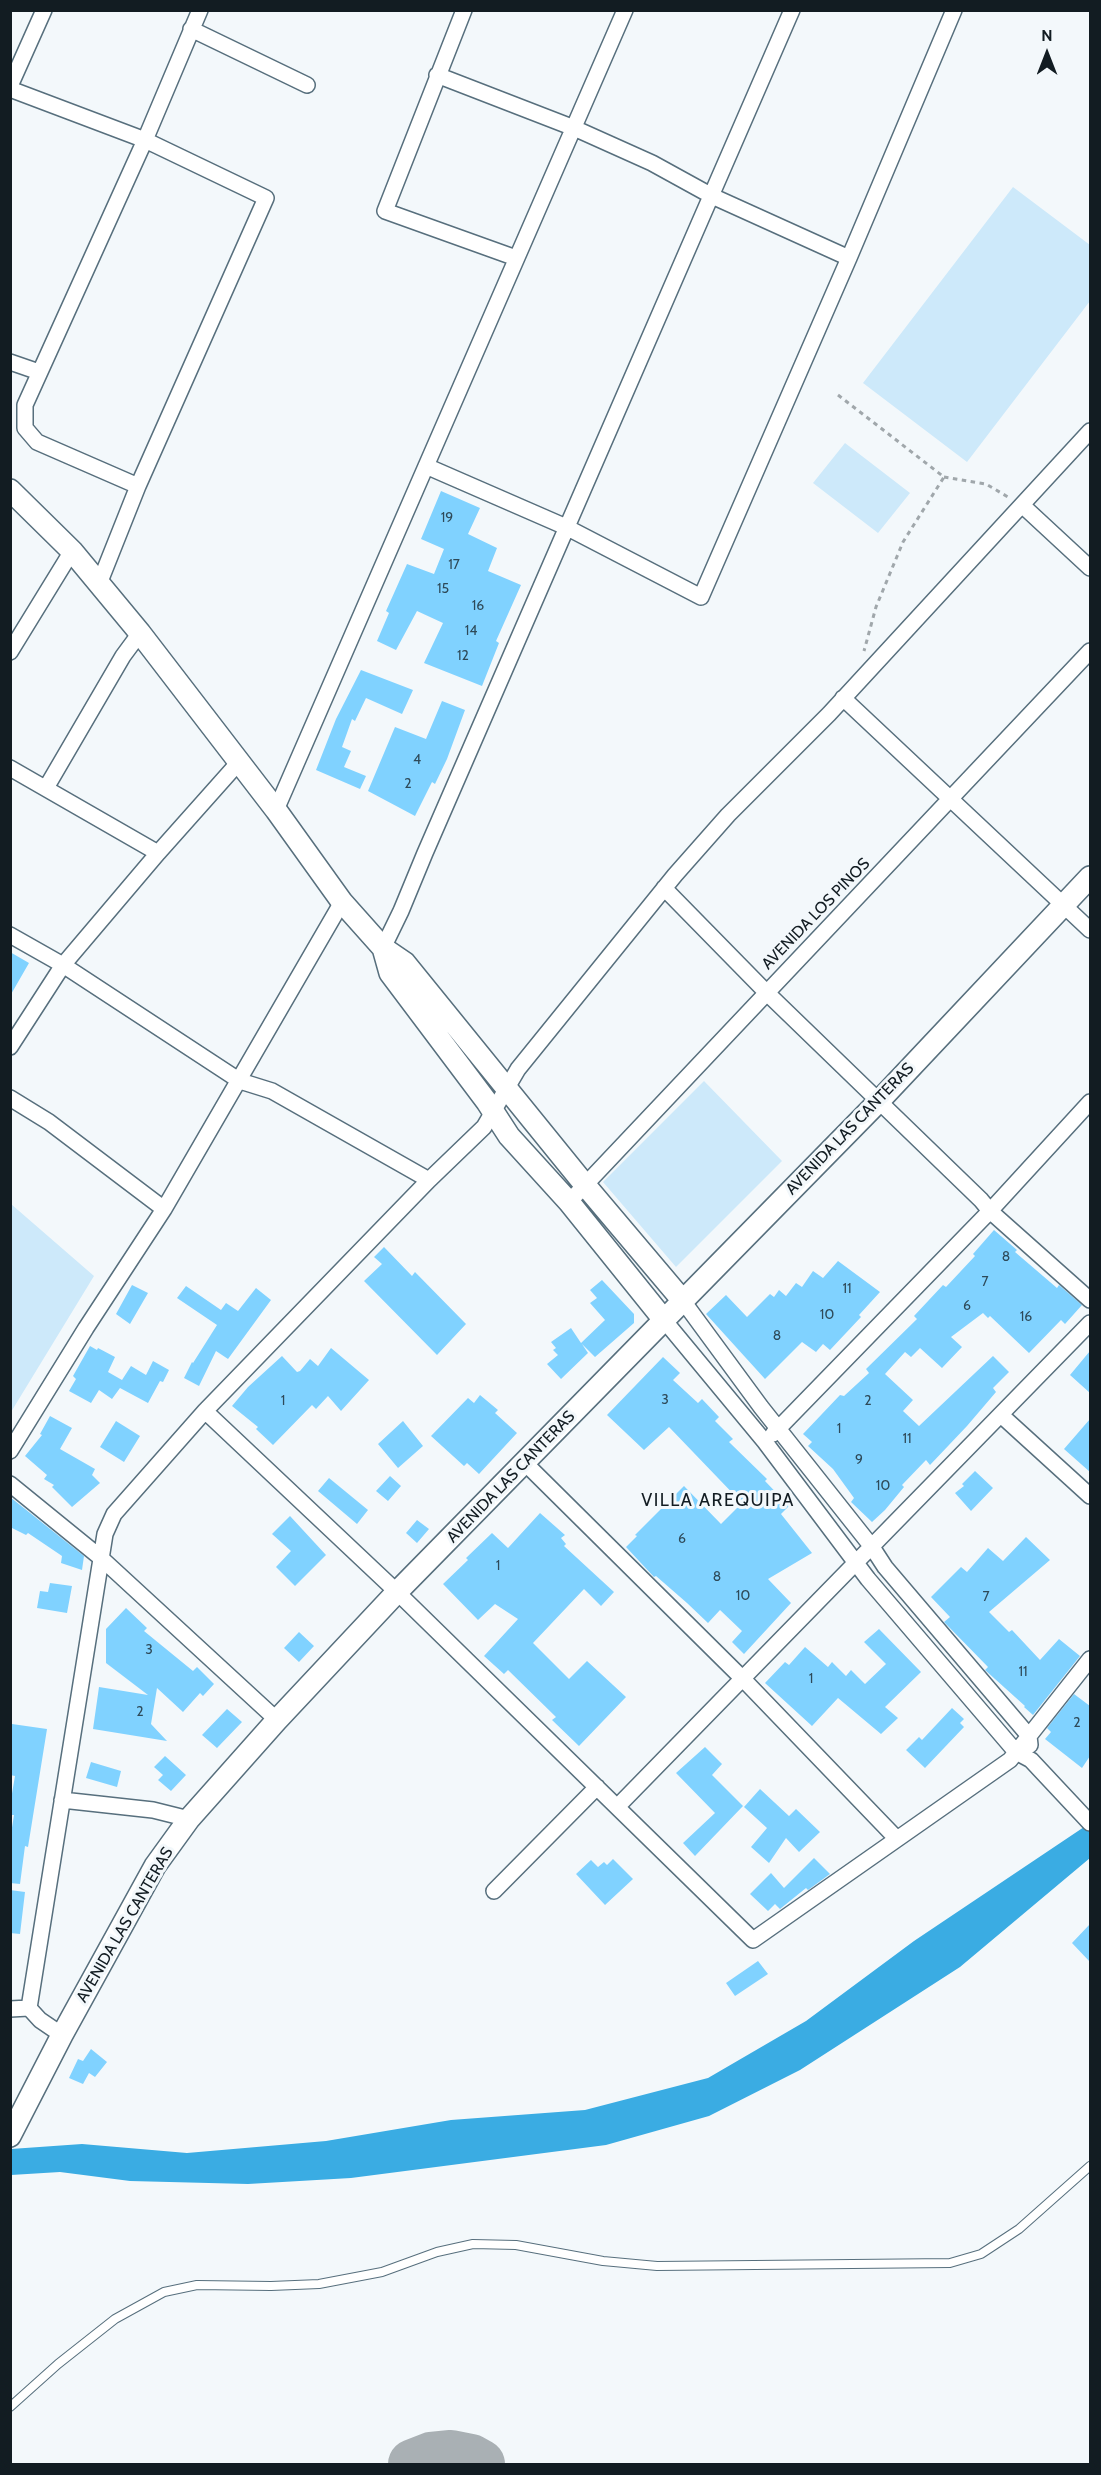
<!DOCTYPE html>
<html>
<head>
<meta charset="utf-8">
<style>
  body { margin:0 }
  #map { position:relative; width:1101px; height:2475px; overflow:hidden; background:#f3f8fb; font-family:Cabin,sans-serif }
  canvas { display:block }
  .frame { position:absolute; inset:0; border:12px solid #121c22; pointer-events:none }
  .north { position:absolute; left:1017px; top:24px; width:60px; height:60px; -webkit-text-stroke:4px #f3f8fb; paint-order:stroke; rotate:0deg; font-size:16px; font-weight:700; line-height:24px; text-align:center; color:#121c22 }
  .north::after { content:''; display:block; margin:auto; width:21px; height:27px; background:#121c22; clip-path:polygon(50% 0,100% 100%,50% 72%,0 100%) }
</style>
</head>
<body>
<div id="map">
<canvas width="1101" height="2475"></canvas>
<div class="frame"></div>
<div class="north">N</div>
</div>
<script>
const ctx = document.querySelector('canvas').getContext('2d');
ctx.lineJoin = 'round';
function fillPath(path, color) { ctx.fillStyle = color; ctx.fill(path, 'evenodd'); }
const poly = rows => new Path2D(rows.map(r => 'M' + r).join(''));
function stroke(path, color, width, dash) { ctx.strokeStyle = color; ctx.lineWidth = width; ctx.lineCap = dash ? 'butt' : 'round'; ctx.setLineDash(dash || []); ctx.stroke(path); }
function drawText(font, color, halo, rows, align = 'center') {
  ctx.font = font + ' Cabin,sans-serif'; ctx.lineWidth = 6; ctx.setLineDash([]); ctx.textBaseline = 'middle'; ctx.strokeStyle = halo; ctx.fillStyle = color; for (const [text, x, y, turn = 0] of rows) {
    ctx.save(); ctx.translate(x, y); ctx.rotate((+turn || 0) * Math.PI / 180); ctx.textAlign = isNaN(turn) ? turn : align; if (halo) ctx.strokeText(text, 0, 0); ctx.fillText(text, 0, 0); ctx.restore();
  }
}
const green = poly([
  [1013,187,1090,245,1090,301,967,462,863,383],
  [845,443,910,493,878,533,813,483],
  [704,1081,782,1161,676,1267,603,1182],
  [11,1204,94,1276,11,1412]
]);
const water = poly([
  [1090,1823,1090,1858,960,1967,800,2070,709,2116,606,2145,351,2178,248,2184,130,2181,60,2172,11,2175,11,2149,82,2144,187,2153,326,2141,451,2120,585,2110,708,2078,806,2021,914,1941]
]);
const taxiway = poly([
  [413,2464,431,2457,451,2455,471,2459,480,2464]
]);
const building = poly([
  [441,491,480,508,468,534,497,548,488,571,521,585,496,641,499,643,482,686,424,663,443,623,417,611,396,650,377,641,389,613,386,611,407,564,434,574,444,549,421,539],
  [361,670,413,690,402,714,366,698,355,721,352,719,342,747,351,751,344,767,366,776,360,789,316,770,336,719],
  [442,701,465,710,447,759,435,784,432,782,415,816,368,791,395,727,426,739],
  [10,952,29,963,10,996],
  [994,1230,1017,1250,1015,1252,1057,1288,1059,1285,1082,1305,1065,1324,1061,1320,1029,1353,990,1316,988,1318,983,1313,951,1337,962,1347,942,1368,920,1348,911,1357,905,1352,885,1374,913,1400,903,1411,919,1426,993,1356,1009,1372,993,1388,996,1392,967,1426,930,1465,926,1460,902,1485,904,1487,885,1510,872,1522,851,1502,854,1498,833,1469,808,1446,812,1442,803,1434,840,1395,844,1396,869,1373,866,1369,917,1319,914,1316,943,1285,946,1287,975,1256,973,1254],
  [384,1247,412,1276,415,1272,466,1324,437,1355,364,1281,382,1264,374,1257],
  [838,1261,880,1292,859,1315,861,1317,830,1350,823,1344,816,1352,802,1342,765,1379,706,1314,726,1295,747,1317,770,1294,774,1297,779,1290,786,1296,796,1283,802,1287,813,1271,823,1278],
  [602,1280,634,1314,634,1323,595,1357,582,1344,588,1353,561,1379,547,1364,558,1355,553,1350,556,1348,551,1342,571,1328,581,1343,605,1320,590,1303,597,1298,590,1290],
  [132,1285,148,1293,130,1324,116,1314],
  [186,1286,221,1310,226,1303,238,1311,256,1288,271,1300,228,1359,216,1351,199,1386,184,1378,192,1362,193,1363,217,1325,177,1298],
  [90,1346,97,1350,98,1348,115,1357,108,1372,122,1380,131,1366,146,1375,153,1361,169,1370,163,1382,160,1381,148,1403,120,1388,112,1399,99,1390,91,1403,69,1391,76,1379,73,1376],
  [331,1348,369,1380,341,1411,328,1396,316,1409,312,1405,273,1445,256,1429,258,1427,232,1406,248,1387,282,1356,297,1372,300,1371,310,1359,318,1366],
  [1090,1351,1090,1393,1070,1375],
  [663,1357,680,1373,673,1380,698,1403,702,1399,719,1417,715,1421,733,1439,729,1442,767,1479,765,1481,789,1506,781,1514,812,1553,768,1579,791,1603,744,1654,732,1642,742,1631,720,1610,708,1623,687,1603,656,1576,654,1577,626,1547,637,1536,635,1535,684,1486,721,1524,742,1503,669,1427,644,1450,607,1415],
  [480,1395,498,1410,495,1413,517,1433,479,1474,467,1463,464,1466,431,1436,468,1398,474,1403],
  [50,1416,72,1428,60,1449,95,1469,92,1475,100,1483,72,1507,52,1487,54,1485,44,1479,47,1475,25,1456,42,1435,40,1434],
  [1090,1419,1090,1472,1064,1449],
  [116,1421,140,1436,124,1462,100,1447],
  [403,1421,423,1446,398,1468,378,1444],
  [975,1471,993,1488,971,1511,955,1493,964,1486,962,1484],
  [390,1476,401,1486,388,1501,376,1491],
  [329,1478,368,1510,357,1524,318,1491],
  [10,1497,84,1556,82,1570,61,1563,62,1556,28,1533,26,1535,10,1527],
  [540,1513,565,1535,561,1538,566,1544,564,1546,614,1592,601,1606,584,1589,533,1643,569,1679,587,1661,626,1697,579,1746,552,1720,556,1717,508,1670,504,1674,484,1656,518,1619,495,1604,478,1620,443,1584,468,1560,466,1558,492,1533,508,1548],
  [290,1516,326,1555,295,1586,276,1567,291,1551,272,1534],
  [417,1520,429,1529,417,1543,406,1533],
  [1026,1537,1050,1560,989,1612,1009,1632,1012,1630,1040,1660,1059,1639,1080,1656,1033,1715,1024,1707,1025,1706,985,1670,988,1667,944,1622,950,1617,931,1597,961,1567,967,1572,988,1548,1003,1561],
  [50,1583,72,1586,67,1613,37,1608,40,1591,48,1592],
  [126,1608,147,1628,144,1631,193,1671,197,1667,214,1684,203,1696,200,1693,183,1712,157,1688,151,1724,167,1741,93,1729,99,1687,148,1695,106,1663,106,1629],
  [879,1629,921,1672,885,1707,898,1718,881,1734,838,1698,812,1726,765,1683,785,1662,789,1665,805,1647,828,1667,832,1662,846,1676,851,1670,865,1684,886,1664,864,1642],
  [299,1632,314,1646,299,1662,284,1648],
  [1074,1694,1090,1706,1090,1756,1082,1768,1045,1739,1051,1732,1047,1728],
  [952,1708,964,1719,960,1723,964,1727,925,1768,906,1750,919,1737,922,1740],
  [227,1709,242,1722,217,1748,202,1735],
  [12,1724,47,1729,28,1847,25,1846,20,1884,10,1883,10,1840,14,1815,10,1815,10,1805,15,1776,10,1775],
  [705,1747,722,1764,712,1775,743,1806,695,1856,683,1843,715,1813,676,1773],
  [165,1756,186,1775,171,1791,158,1780,163,1775,154,1767],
  [91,1762,121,1771,117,1787,86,1778],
  [760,1789,789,1816,796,1809,820,1832,799,1852,786,1838,769,1863,751,1847,767,1828,744,1807],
  [814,1858,830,1874,808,1890,806,1888,780,1909,775,1904,768,1911,750,1894,771,1873,784,1888],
  [613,1859,633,1879,605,1905,576,1874,591,1860,598,1867,604,1862,607,1865],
  [10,1890,25,1892,20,1934,10,1933],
  [1090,1924,1090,1962,1072,1943],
  [758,1961,768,1974,735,1996,726,1983],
  [91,2049,107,2062,95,2077,89,2073,83,2084,69,2078,78,2059,83,2061]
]);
const path = poly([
  [838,395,944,477,903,542,876,607,864,651],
  [944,477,986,484,1008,497]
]);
const lane = poly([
  [10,2407,58,2364,115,2319,164,2292,197,2285,271,2286,319,2284,382,2272,437,2252,473,2244,516,2245,603,2261,657,2266,950,2263,981,2254,1019,2229,1090,2166]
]);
const street = poly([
  [464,10,385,211,516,258],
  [191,29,307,85],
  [437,75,574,128,652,163,712,196,849,258],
  [10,86,44,10],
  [10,89,145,140,266,198,138,486,99,584],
  [10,362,39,372],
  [426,466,566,527,701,597,849,258,954,10],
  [138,486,37,442,25,428,25,405,145,140,200,10],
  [1022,505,1090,568],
  [10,652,72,551],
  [843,698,1090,930],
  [10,768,158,853],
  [46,788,123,656,140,633],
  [276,810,625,10],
  [664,888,766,992,981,1200,990,1211,1090,1300],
  [10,935,63,965,240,1081,272,1091,429,1180],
  [383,948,401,911,425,853,792,10],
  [10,1047,63,965,158,853,239,762],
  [10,1098,49,1122,164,1209],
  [569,1202,1090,651],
  [683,1301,761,1407,872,1547,885,1567,1029,1736,1030,1745],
  [664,1320,765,1442,868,1579,1016,1752,1031,1760,1090,1823],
  [205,1411,397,1592,753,1940,1010,1760,1090,1659],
  [1001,1415,1090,1496],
  [773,1434,990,1211,1090,1102],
  [10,1451,86,1328,164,1209,342,902],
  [525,1463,743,1679,897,1839],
  [10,1484,101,1558,277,1720],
  [62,1800,153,1810,189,1819],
  [617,1807,1090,1323],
  [494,1891,597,1787],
  [29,2008,105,1534,114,1514,205,1411,429,1180,484,1127,518,1069,675,875,728,815,829,714,1090,431],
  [10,2009,29,2008,40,2020,62,2035]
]);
const secondary = poly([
  [10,490,72,551,140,633,276,810,342,902,383,948,405,963,585,1185,683,1301],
  [383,948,390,973,487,1102,509,1136,569,1202,664,1320],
  [10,2136,62,2035,155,1866,189,1819,277,1720,397,1592,880,1100,1090,877]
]);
const numberNames = [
  ["19",447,518],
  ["17",454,565],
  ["15",443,589],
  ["16",478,606],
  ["14",471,631],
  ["12",463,656],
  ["4",417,760],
  ["2",408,784],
  ["8",1006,1257],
  ["7",985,1282],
  ["11",847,1289],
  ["6",967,1306],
  ["10",827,1315],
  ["16",1026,1317],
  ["8",777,1336],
  ["3",665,1400],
  ["1",283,1401],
  ["2",868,1401],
  ["1",839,1429],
  ["11",907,1439],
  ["9",859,1460],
  ["10",883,1486],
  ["6",682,1539],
  ["1",498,1566],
  ["8",717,1577],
  ["10",743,1596],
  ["7",986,1597],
  ["3",149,1650],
  ["11",1023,1672],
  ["1",811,1679],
  ["2",140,1712],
  ["2",1077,1723]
];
const streetNames = [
  ["AVENIDA LOS PINOS",816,914,-46],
  ["AVENIDA LAS CANTERAS",850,1129,-46],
  ["AVENIDA LAS CANTERAS",511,1477,-46],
  ["AVENIDA LAS CANTERAS",125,1925,-60]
];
const neighbourhoodNames = [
  ["VILLA AREQUIPA",718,1501]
];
fillPath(green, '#cde9fa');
fillPath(water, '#3aace3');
stroke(taxiway, '#a9b0b4', 50);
fillPath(building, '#80d2ff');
stroke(lane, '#576f7d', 10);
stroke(street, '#576f7d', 18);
stroke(secondary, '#576f7d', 24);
stroke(path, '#a0a7ab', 3, [4.5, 4.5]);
stroke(lane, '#fff', 8);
stroke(street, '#fff', 15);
stroke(secondary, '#fff', 21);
drawText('14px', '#2e4a59', null, numberNames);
drawText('16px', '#121c22', '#f3f8fb', streetNames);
ctx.letterSpacing = '1.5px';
drawText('18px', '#121c22', '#f3f8fb', neighbourhoodNames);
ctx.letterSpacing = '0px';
</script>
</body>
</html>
